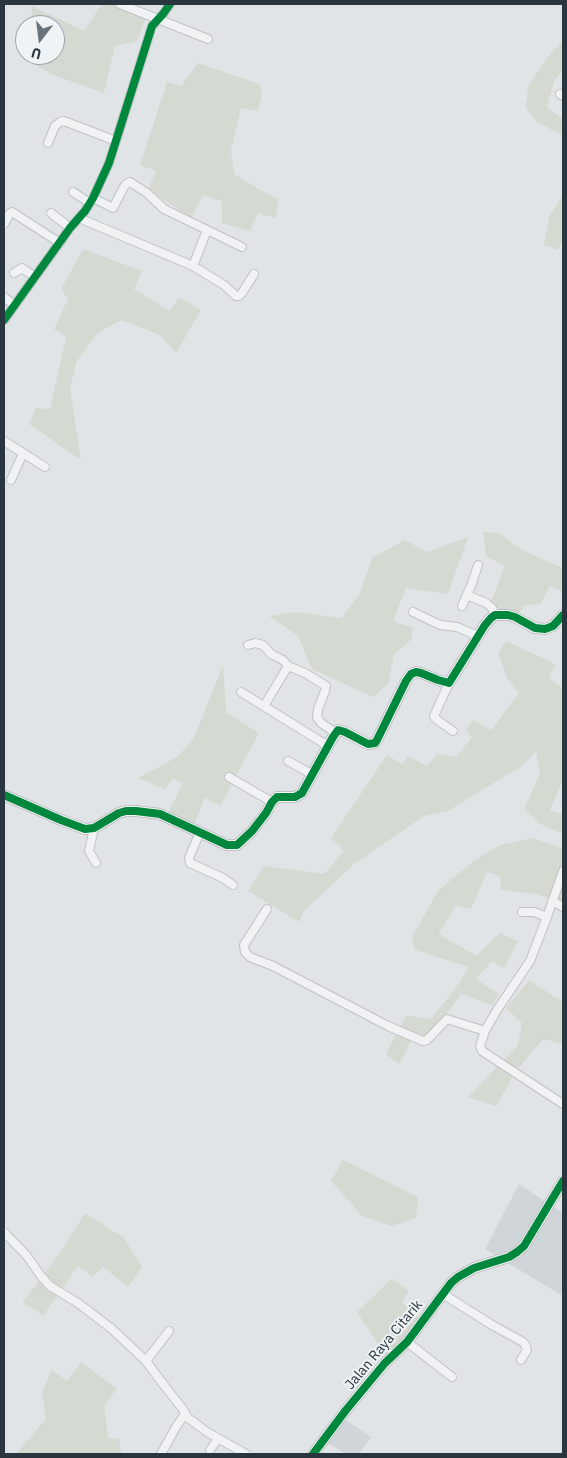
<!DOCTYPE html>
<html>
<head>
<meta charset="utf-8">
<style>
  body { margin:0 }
  #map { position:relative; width:567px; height:1458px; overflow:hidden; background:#e1e4e6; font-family:"IBM Plex Sans",sans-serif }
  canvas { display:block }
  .frame { position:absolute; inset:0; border:5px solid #29363f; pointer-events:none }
  .north { position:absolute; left:15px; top:15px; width:50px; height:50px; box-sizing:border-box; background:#eff3f6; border:1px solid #a0a7ad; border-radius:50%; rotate:195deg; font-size:14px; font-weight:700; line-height:20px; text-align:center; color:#29363f }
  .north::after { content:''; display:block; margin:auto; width:18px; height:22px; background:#697379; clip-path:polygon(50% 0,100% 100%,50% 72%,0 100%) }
</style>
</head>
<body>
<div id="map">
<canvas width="567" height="1458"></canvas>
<div class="frame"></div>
<div class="north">U</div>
</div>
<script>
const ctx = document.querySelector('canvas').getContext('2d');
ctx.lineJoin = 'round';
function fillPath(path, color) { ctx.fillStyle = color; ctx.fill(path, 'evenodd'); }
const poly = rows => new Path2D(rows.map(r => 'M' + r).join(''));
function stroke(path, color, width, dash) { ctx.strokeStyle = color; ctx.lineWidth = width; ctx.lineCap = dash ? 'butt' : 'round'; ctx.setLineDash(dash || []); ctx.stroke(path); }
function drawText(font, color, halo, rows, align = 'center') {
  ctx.font = font + ' "IBM Plex Sans",sans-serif'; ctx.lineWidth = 4; ctx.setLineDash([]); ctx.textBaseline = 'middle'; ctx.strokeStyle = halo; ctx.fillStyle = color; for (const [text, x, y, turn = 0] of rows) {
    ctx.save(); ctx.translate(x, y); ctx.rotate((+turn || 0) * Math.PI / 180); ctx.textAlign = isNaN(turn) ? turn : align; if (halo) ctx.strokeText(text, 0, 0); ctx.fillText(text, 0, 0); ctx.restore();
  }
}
const built = poly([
  [519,1184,563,1213,563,1290,561,1295,485,1249],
  [343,1418,371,1437,359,1454,346,1454,325,1441]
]);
const green = poly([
  [102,4,113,4,146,18,137,41,115,46,104,93,53,75,28,60,28,55,55,55,55,25,31,25,32,6,84,31],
  [563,40,563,70,554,81,547,107,563,119,563,136,537,122,526,108,528,87,545,60],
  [198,63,259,84,262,95,258,111,241,108,231,151,234,174,278,200,276,218,258,213,250,231,222,223,222,201,203,195,191,218,148,189,156,171,140,165,167,82,181,86],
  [563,195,563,240,558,250,544,245,549,217],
  [83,249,142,271,134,289,170,311,179,297,201,310,176,353,160,335,121,320,98,333,77,361,70,388,81,460,29,424,36,408,50,409,66,337,54,329,68,299,61,289],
  [483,532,499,533,522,550,563,568,563,592,550,586,540,604,526,605,518,614,489,606,505,566,486,556],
  [468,537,448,594,406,588,393,621,413,628,412,639,394,654,388,684,373,697,312,669,298,636,269,616,295,612,341,618,359,595,372,558,405,540,427,552],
  [506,641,555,664,549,678,563,688,563,780,550,811,563,814,563,834,540,824,524,809,540,773,536,751,523,765,448,811,424,816,354,864,303,912,299,922,248,891,264,866,324,874,344,851,331,838,387,755,402,764,408,756,427,766,437,754,456,757,472,737,466,730,473,720,491,730,519,693,508,680,498,653],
  [223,665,226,712,259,733,220,806,205,798,193,827,166,817,183,783,173,778,165,789,138,778,177,757,194,738],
  [532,838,563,848,563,904,536,894,501,890,500,876,487,872,471,909,456,905,439,934,476,956,500,933,518,941,504,968,492,961,476,979,499,994,492,1005,461,994,430,1038,413,1038,399,1064,386,1054,406,1015,431,1019,460,982,468,967,415,950,412,937,438,891,472,862,500,845],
  [529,980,563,1002,563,1044,543,1039,517,1070,496,1106,468,1097,518,1045,522,1023,506,1008],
  [343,1160,418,1197,416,1218,391,1226,362,1216,331,1181],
  [85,1213,124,1238,142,1267,128,1287,103,1267,92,1277,78,1266,43,1316,23,1302,58,1256],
  [392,1278,409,1291,402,1303,420,1319,387,1358,357,1312],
  [81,1362,117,1389,104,1405,108,1438,119,1439,122,1454,16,1454,46,1419,42,1393,52,1370,67,1381]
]);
const street = poly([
  [120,4,208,39],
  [560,94,563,96],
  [48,143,55,126,60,122,64,121,116,141],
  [73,192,90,203],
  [93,198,113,208,125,185,130,182,147,193,164,209,242,247],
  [51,213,70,228],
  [79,218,193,266,224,285,236,296,239,296,242,293,254,274],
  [4,224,10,213,12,212,60,243],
  [193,266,207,230],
  [14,273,22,268,35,277],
  [4,297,14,305],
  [4,320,70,228,85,211,93,198,109,163,152,26,163,14,170,4],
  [4,441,45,467],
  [11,480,23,453],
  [467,595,486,603,492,608,495,615],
  [462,606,471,586,478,565],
  [413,612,440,625,457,627,478,636],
  [248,645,255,643,263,645,271,654,283,660,288,666,305,673,326,686,325,691,318,709,317,717,321,723,336,733],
  [449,683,434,716,437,720,453,731],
  [241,692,328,746],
  [264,706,288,666],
  [288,761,313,775],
  [229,777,272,802],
  [94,828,89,851,96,863],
  [200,832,189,858,190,863,223,878,233,885],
  [563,871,547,917,530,961,497,1010,485,1031,480,1046,482,1051,563,1104],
  [552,901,563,907],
  [267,909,244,945,245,952,250,957,273,966,388,1026,423,1041,427,1040,447,1019,485,1031],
  [522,912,534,912,547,917],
  [4,1232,27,1256,41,1276,50,1286,78,1303,112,1329,146,1361,163,1384,182,1408,188,1418,207,1432,246,1454],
  [443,1294,492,1325,523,1342,525,1344,527,1350,521,1360],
  [407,1342,452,1377],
  [146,1361,169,1331],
  [210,1450,218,1439],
  [161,1454,176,1427,185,1414]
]);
const secondary = poly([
  [4,795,61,820,85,829,94,828,119,813,126,811,136,811,160,814,227,845,237,845,252,831,266,813,272,802,277,797,295,797,302,793,333,737,338,730,345,732,368,744,375,743,377,740,406,681,411,674,416,672,421,673,438,680,449,683,485,625,491,618,495,615,508,615,515,617,535,628,545,629,553,626,563,615],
  [313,1454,346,1410,385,1363,407,1342,451,1283,458,1277,474,1268,509,1257,517,1252,524,1246,563,1181]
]);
const cycleway = poly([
  [4,320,70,228,85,211,93,198,109,163,152,26,163,14,170,4],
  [4,795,61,820,85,829,94,828,119,813,126,811,136,811,160,814,227,845,237,845,252,831,266,813,272,802,277,797,295,797,302,793,333,737,338,730,345,732,368,744,375,743,377,740,406,681,411,674,416,672,421,673,438,680,449,683,485,625,491,618,495,615,508,615,515,617,535,628,545,629,553,626,563,615],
  [313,1454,346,1410,385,1363,407,1342,451,1283,458,1277,474,1268,509,1257,517,1252,524,1246,563,1181]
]);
const streetNames = [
  ["Jalan Raya Citarik",384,1345,-50]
];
fillPath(built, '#d0d5d9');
fillPath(green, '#d4dad2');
stroke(street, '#bfc2c4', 10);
stroke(secondary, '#bfc2c4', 12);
stroke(street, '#f0f2f3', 8);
stroke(secondary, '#f5f6f6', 10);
stroke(cycleway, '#00873e', 8);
drawText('14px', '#29363f', '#eff3f6', streetNames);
</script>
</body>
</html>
